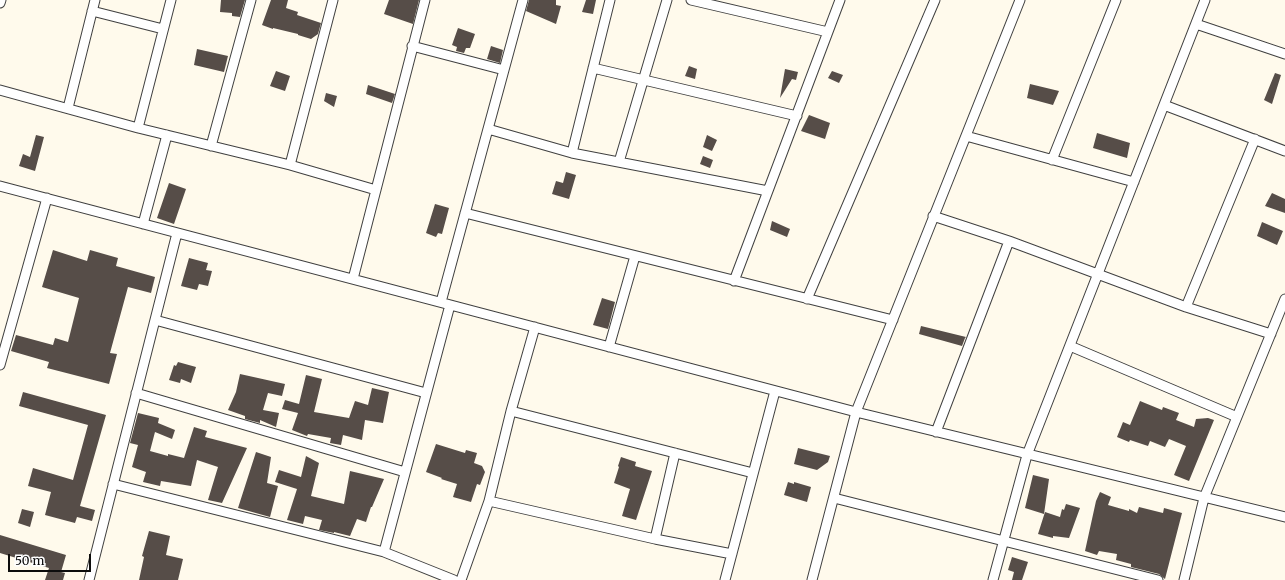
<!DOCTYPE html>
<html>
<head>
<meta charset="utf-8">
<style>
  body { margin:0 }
  #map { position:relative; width:1285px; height:580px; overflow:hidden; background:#fffaec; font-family:Merriweather,serif }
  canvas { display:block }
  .scale { position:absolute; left:8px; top:554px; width:83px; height:18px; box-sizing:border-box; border:2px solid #0d0d0d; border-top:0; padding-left:5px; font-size:12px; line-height:14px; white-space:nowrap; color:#0d0d0d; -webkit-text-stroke:3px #fff; paint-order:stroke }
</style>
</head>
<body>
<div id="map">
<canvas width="1285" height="580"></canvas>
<div class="scale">50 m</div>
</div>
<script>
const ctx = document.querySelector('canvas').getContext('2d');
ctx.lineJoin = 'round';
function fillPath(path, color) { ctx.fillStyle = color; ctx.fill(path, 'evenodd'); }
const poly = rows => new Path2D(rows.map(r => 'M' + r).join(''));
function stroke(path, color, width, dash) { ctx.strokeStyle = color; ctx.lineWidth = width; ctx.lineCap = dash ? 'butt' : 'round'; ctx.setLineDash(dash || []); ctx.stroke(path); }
const building = poly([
  [221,0,245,0,240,17,232,16,232,13,220,12],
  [271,0,288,0,286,8,298,12,297,15,321,23,318,34,311,39,298,35,298,34,273,28,273,29,262,25],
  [389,0,419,0,413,24,384,14],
  [529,0,556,0,556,5,561,6,556,24,526,11],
  [586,0,596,0,593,14,582,12],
  [458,28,475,34,470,48,466,48,464,53,456,51,457,47,452,45],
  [491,46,503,50,500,63,487,59],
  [197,49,228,56,224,72,194,65],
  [689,66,697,69,695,79,685,76],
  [785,69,798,72,796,80,792,79,780,98],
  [276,71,290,76,285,91,270,86],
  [832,71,843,75,839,83,828,78],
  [1275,73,1281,75,1272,104,1264,100],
  [1030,84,1059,91,1053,105,1027,98],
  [368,85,395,94,392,103,366,94],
  [326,93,337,96,334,107,324,101],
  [809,115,830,123,825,139,801,131],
  [1097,133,1130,143,1127,158,1093,148],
  [36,135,44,137,35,171,19,166,23,154,30,157],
  [707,135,717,140,712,151,703,147],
  [703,156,713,160,710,168,700,164],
  [566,172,576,175,569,199,552,194,556,181,563,183],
  [169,183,186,189,174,224,157,218],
  [1272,193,1285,199,1285,213,1265,206],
  [435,204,449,208,442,234,438,233,436,237,426,233],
  [772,221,790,229,787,237,770,230],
  [1262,222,1283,231,1277,245,1257,236],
  [53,250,87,261,90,250,118,258,116,266,155,277,151,293,128,287,110,353,117,354,109,384,47,368,49,362,11,351,16,335,53,345,55,338,68,342,79,298,42,287],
  [189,258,208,263,206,270,212,271,208,286,199,284,197,290,181,286],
  [602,298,615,302,608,329,593,325],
  [921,326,966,337,965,338,962,346,919,334],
  [178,362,196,367,191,383,181,379,180,383,169,380,174,365,176,366],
  [240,374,285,384,282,396,268,393,263,410,279,413,276,427,260,420,260,423,245,419,245,416,228,410,236,392],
  [306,375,322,379,314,412,349,418,355,401,368,405,372,388,389,392,383,423,365,420,362,440,343,435,341,445,330,443,331,438,308,434,307,436,292,430,298,413,282,409,285,400,299,404],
  [23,392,106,415,80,506,95,510,92,521,77,517,75,523,45,515,51,492,28,486,33,468,73,480,88,425,19,406],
  [1140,401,1162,410,1163,407,1179,413,1176,420,1194,427,1196,419,1208,418,1214,420,1189,481,1174,475,1186,446,1169,439,1165,447,1150,441,1148,446,1130,440,1129,442,1117,437,1123,422,1130,425],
  [138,413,159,418,158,423,175,430,172,439,155,432,150,451,168,456,168,454,184,458,194,427,207,431,205,437,247,448,222,503,208,500,218,467,197,460,191,486,161,481,160,486,143,482,146,472,132,467,138,445,130,443],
  [436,444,465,453,466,450,477,453,474,463,482,466,485,472,480,485,477,484,471,502,453,497,457,484,441,479,442,478,426,472],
  [798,448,830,456,828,462,817,470,794,464],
  [256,452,271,457,267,483,278,486,270,517,238,508],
  [306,456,319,463,311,496,344,504,350,471,384,479,372,507,371,507,366,522,357,519,350,536,334,532,334,533,319,530,322,520,305,516,303,524,287,520,297,489,275,482,279,470,301,477],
  [621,457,636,462,635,466,652,471,636,520,622,516,630,489,614,483,619,467,618,466],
  [1033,475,1049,479,1044,514,1025,508],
  [788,482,794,484,794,482,811,487,807,502,784,495],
  [1100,492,1111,497,1108,505,1129,511,1129,509,1137,513,1139,507,1163,513,1164,508,1182,513,1165,579,1159,574,1131,567,1131,564,1116,560,1117,554,1099,551,1097,555,1085,551,1096,501],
  [1066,504,1080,508,1069,538,1053,536,1053,538,1038,534,1045,512,1060,517,1062,509,1064,510],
  [22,509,34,512,30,527,18,523],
  [149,531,170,536,166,555,183,559,178,580,139,580,144,557,142,556],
  [0,535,66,555,61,572,65,573,63,580,45,580,49,568,0,553],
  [1012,557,1028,562,1022,580,1012,580,1014,572,1008,570]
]);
const street = poly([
  [691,0,828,32],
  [0,3,1,0],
  [92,11,163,29],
  [1196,24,1285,54],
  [412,46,504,70],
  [593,68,797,116],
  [0,90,138,128,290,165,376,190],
  [1164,105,1285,151],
  [68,108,95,0],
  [138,128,171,0],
  [488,129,572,153,768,191],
  [966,136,1134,182],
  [211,146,251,0],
  [572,153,610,0],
  [1052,160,1116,0],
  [619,162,667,0],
  [290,165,333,0],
  [0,186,856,412,1285,517],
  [465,213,893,320],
  [933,216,1009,241,1186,307,1271,334],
  [143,224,167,135],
  [353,279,425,0],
  [734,281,840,0],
  [807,299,935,0],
  [441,302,523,0],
  [1186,307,1255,139],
  [155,320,426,393],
  [1070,346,1237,417],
  [609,347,635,256],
  [0,365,47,198],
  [136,393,405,472],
  [511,411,753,473],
  [936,432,1009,241],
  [113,484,384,552,454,580],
  [834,498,1158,580],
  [489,501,655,539,732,554],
  [655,539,675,453],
  [384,552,450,305],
  [89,580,177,233],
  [461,580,489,501,511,411,535,327],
  [725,580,775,391],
  [812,580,856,412,1020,0],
  [993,580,1027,455,1205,0],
  [1184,580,1204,498,1285,299]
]);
fillPath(building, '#564d48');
stroke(street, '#404040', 11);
stroke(street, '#fff', 9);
</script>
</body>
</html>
